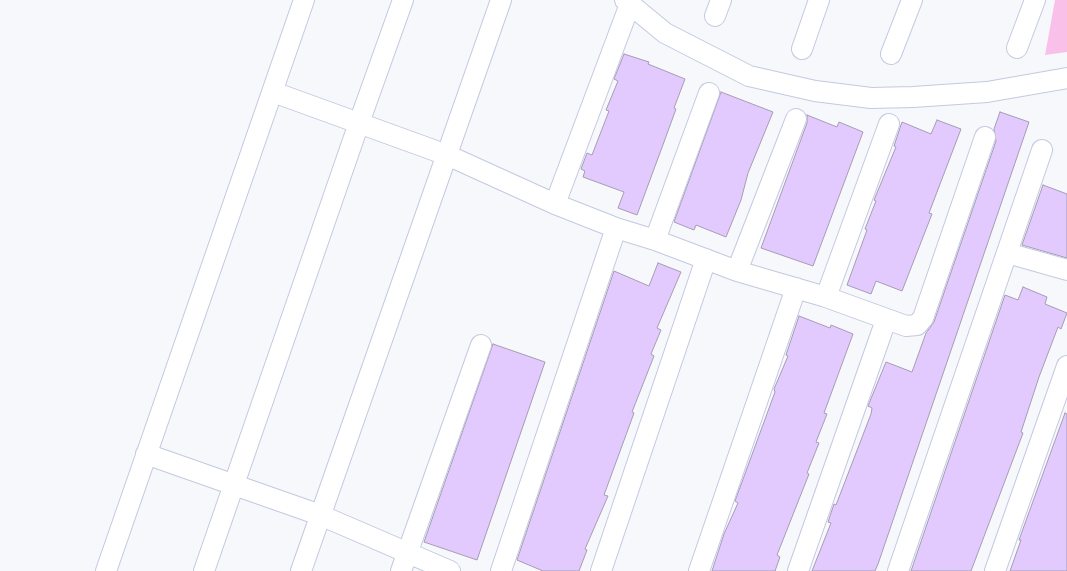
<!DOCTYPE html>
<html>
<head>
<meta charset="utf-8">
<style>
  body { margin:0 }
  canvas { display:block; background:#f6f8fc }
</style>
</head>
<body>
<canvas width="1067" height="571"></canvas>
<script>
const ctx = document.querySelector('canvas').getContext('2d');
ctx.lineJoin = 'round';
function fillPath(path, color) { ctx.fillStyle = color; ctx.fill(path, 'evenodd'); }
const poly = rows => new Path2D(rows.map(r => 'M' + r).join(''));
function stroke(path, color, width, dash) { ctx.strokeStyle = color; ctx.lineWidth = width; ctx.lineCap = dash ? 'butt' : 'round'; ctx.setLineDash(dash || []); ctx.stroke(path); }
const green = poly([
  [1055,0,1067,0,1067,52,1045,55]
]);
const building = poly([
  [624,54,649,62,648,64,685,79,674,108,676,109,664,142,637,215,618,208,624,192,583,177,585,171,581,169,587,153,592,155,609,111,606,110,618,81,614,79,624,54],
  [721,92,773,112,748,173,741,200,726,237,696,225,694,230,674,222,721,92],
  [1000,112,1029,122,878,564,875,571,812,571,831,523,828,522,834,504,836,505,871,414,872,408,868,406,886,362,912,372,926,333,934,322,996,141,994,129,1000,112],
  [807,115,837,127,839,122,863,132,813,266,761,248,807,123,807,115],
  [937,120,961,129,929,213,932,214,902,291,876,281,871,294,847,285,867,230,865,229,876,201,874,200,896,147,894,146,902,122,931,134,937,120],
  [1043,185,1067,194,1067,258,1022,245,1043,185],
  [658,263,681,272,657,328,661,330,651,354,654,356,632,412,634,413,604,495,608,496,585,549,587,550,579,571,543,571,517,560,614,271,649,286,658,263],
  [1023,287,1047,297,1045,304,1067,313,1061,329,1058,327,1039,377,1021,432,1023,433,971,571,911,571,1005,295,1018,300,1023,287],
  [799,316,830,328,831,325,853,334,824,413,827,414,816,442,819,443,807,473,809,474,777,555,780,557,775,571,712,571,724,534,738,503,735,501,775,392,774,389,788,356,786,355,799,316],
  [493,344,545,362,477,560,424,542,493,344],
  [1065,413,1067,414,1067,571,1010,571,1021,540,1019,540,1065,413]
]);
const minor = poly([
  [625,0,665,33,749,76,815,91,871,98,913,97,987,92,1067,78],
  [715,16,721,0],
  [1017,48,1035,0],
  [802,49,819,0],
  [891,54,912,0],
  [273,92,447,155,555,204,616,228,655,240,737,271,826,297,906,326,917,325,923,318,985,137],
  [555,204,630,4],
  [655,240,709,93],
  [1007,253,1067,270],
  [737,271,796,119],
  [826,297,889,124],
  [146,454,320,515,450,571],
  [106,571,304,0],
  [204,571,359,123,403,0],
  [301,571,501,0],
  [401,571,481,345],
  [501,571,616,228],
  [601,571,706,259],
  [699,571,796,288],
  [798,571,886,320],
  [898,571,1042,150],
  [995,571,1067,366]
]);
fillPath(green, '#f9c1e9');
fillPath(building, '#e2cafe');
stroke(building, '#a69cb2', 1);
stroke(minor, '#c4c9e0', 22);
stroke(minor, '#fff', 20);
</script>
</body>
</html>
